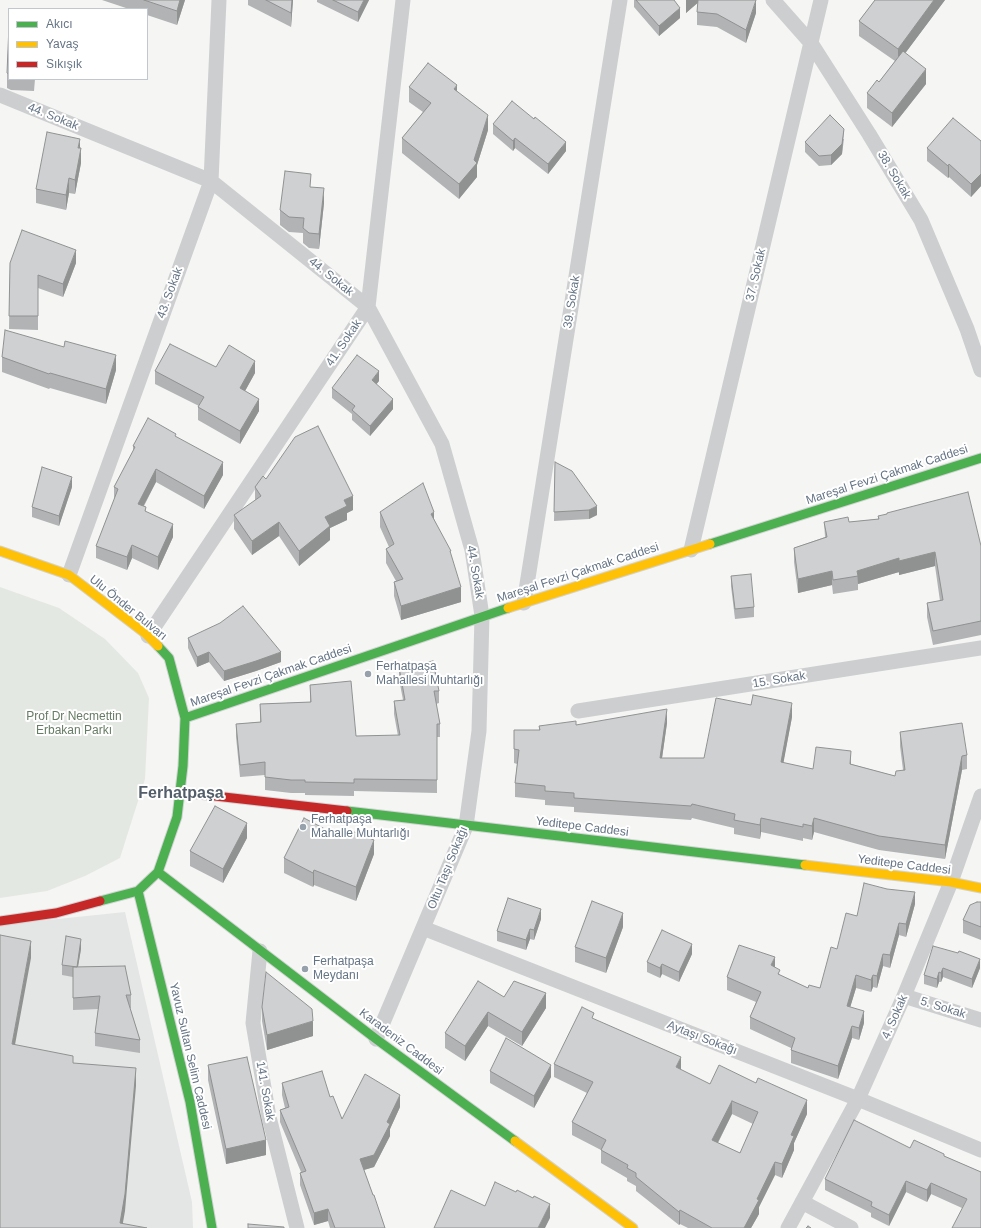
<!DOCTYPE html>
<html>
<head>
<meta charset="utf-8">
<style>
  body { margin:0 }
  #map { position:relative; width:981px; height:1228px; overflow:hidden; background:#f5f5f4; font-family:Helvetica,sans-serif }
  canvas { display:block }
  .legend { position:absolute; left:8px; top:8px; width:140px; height:72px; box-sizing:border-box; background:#fff; border:1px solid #c1c7ce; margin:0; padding:5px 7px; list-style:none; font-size:12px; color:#657485 }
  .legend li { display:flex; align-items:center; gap:8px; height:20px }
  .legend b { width:20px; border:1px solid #c1c7ce }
</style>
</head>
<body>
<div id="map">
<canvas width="981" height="1228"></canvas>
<ul class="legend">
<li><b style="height:5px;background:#4caf50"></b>Akıcı</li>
<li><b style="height:5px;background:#ffc107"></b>Yavaş</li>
<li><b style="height:5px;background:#c62828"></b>Sıkışık</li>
</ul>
</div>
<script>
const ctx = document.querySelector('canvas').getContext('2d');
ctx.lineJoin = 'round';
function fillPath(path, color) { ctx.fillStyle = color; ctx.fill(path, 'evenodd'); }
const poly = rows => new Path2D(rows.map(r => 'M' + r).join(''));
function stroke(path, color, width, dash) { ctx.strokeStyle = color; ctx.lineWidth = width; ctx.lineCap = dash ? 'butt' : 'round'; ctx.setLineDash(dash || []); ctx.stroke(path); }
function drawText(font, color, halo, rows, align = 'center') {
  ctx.font = font + ' Helvetica,sans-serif'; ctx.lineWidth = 4; ctx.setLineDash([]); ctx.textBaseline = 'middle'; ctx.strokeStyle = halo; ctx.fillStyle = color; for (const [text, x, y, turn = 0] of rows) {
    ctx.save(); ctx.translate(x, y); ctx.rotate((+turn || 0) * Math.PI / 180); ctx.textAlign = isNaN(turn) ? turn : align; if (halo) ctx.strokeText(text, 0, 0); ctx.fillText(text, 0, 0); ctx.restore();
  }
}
const built = poly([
  [125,912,192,1202,193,1228,0,1228,0,925]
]);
const green = poly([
  [0,587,59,608,105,639,138,673,149,698,145,779,120,858,85,876,47,891,0,898]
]);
const street = poly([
  [773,0,811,43,869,134,921,220,967,329,981,370],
  [0,95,211,181,368,307,442,444,472,550,482,616,479,731,466,826,376,1039],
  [691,550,821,0],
  [69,575,211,181,219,0],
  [524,603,620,0],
  [148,636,368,307,403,0],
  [578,711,981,648],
  [423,928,858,1099,981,1150],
  [260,951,253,1023,269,1117,297,1228],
  [904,996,981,1020],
  [802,1202,851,1228],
  [788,1228,858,1099,904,996,951,882,981,796]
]);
const fast = poly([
  [710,544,981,458],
  [185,718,508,608],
  [347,811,805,865],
  [158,872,376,1039,515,1141],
  [138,891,190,1102,212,1228],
  [100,901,138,891,158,872,177,817,183,766,185,718,169,658,158,646]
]);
const slow = poly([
  [0,551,69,575,146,634,158,646],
  [508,608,710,544],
  [805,865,951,882,981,888],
  [515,1141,633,1228]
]);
const jam = poly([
  [180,792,347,811],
  [0,921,56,913,100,901]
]);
const wall = poly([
  [102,0,185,0,177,25,147,15,147,9,129,9],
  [248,0,293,0,291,27,248,5],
  [317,0,369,0,358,22,317,2],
  [634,0,674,0,680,18,659,36,634,7],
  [686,0,756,13,746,43,717,27,697,25,697,12,698,2,686,13],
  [875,0,945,0,905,53,926,84,892,127,867,108,867,93,879,82,895,61,859,36,859,21],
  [9,25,9,79,35,79,34,91,11,90,7,88,7,73],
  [409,87,457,91,488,130,477,165,477,177,459,199,402,153,402,138,423,112,409,102],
  [534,119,566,151,548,174,515,148,513,151,493,134,493,124],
  [844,139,842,154,831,165,819,166,805,152,805,142],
  [981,141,981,186,971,197,949,177,948,178,927,161,927,148],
  [80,148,81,163,75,194,69,193,66,210,36,203,36,189],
  [311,187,324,203,319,249,309,248,303,243,303,233,289,232,280,225,280,210],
  [10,263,76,263,63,297,38,288,38,330,9,329],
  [2,357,116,370,106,404,50,388,49,389,2,372],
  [216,367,255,373,245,391,259,411,240,444,198,420,198,407,199,406,155,384,155,371],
  [379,381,376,384,393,409,370,436,352,420,352,414,332,398,332,388],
  [176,437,223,475,204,509,156,482,144,506,146,512,173,537,158,570,132,558,127,570,96,558,96,546,114,500,114,487,133,451,133,446],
  [555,462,597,515,589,519,554,521],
  [266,479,353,510,347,513,347,520,330,528,330,540,299,566,279,536,252,555,234,529,234,515,255,501,255,487],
  [72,487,59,526,32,517,32,507],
  [380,512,434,519,451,556,461,602,401,620,394,596,394,582,396,581,386,563,386,549,389,547,380,527],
  [878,516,981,546,981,635,933,645,927,617,927,603,940,601,935,566,899,575,899,572,858,584,858,590,833,594,832,585,798,593,794,562,794,548,825,537,824,522,849,522,878,519],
  [731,576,754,607,754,617,735,619,731,586],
  [188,638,281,662,256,671,224,681,209,662,197,667,188,648],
  [399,667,439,691,439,703,436,704,440,724,440,737,437,737,437,793,354,791,354,796,305,795,305,793,291,793,265,790,265,775,240,777,236,737,236,724,260,722,260,704,310,702,310,685,356,736,398,736,394,714,394,701,403,700,399,679],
  [792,717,783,763,813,769,851,764,895,776,903,770,900,746,900,732,967,755,967,769,962,770,945,859,879,850,814,832,812,840,803,838,803,841,761,832,760,839,734,834,734,828,692,818,691,820,574,812,574,807,545,805,545,800,515,797,515,783,517,764,514,763,514,730,539,730,539,726,667,723,662,758,704,758],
  [247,838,223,883,190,866,190,851],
  [374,854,356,901,314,885,313,887,284,873,284,858],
  [981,902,981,940,963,933,963,920],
  [915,904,906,937,899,935,890,968,883,966,877,988,873,987,871,992,856,988,850,1007,864,1023,859,1040,852,1038,838,1079,791,1063,791,1048,750,1029,750,1017,756,1002,727,990,727,977,775,967,780,975,808,988,820,988,837,949,857,916],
  [541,919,534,940,530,939,526,950,497,941,497,931],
  [623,927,606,973,575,962,575,947],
  [81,949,78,967,131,995,131,1008,130,1008,140,1040,140,1053,95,1046,95,1033,98,1009,73,1010,73,977,62,975,62,965],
  [958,953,980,968,972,988,943,977,941,982,939,982,937,988,924,984,924,975],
  [692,954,679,982,662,974,660,978,647,972,647,962],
  [504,997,546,1008,522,1046,488,1026,465,1061,445,1048,445,1033],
  [262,1007,313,1036,267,1050,262,1021],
  [594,1019,681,1070,710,1084,807,1114,794,1143,794,1150,782,1178,775,1175,759,1207,759,1214,751,1228,688,1228,680,1224,679,1225,636,1191,636,1186,627,1181,627,1178,601,1163,601,1150,572,1135,572,1122,587,1093,554,1077,554,1064],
  [732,1114,753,1124,740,1153,718,1143],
  [208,1065,266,1155,226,1164,208,1080],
  [490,1071,551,1077,534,1108,490,1083],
  [282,1083,330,1097,342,1119,400,1107,390,1129,390,1136,374,1167,364,1170,373,1195,385,1228,330,1228,328,1221,314,1225,300,1185,300,1173,301,1172,280,1122,280,1110,285,1108,282,1095],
  [910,1148,944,1156,981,1172,962,1208,931,1194,927,1202,906,1192,889,1226,871,1217,871,1213,825,1190,825,1179]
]);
const shadedWall = poly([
  [180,0,185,0,177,25,177,11],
  [292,0,293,0,291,27,291,13],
  [364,0,369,0,358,22,358,12],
  [686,0,700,0,700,1,686,13],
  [756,0,756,13,746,43,746,30],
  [934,0,945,0,898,63,898,49],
  [680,8,680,18,659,36,659,26],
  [926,69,926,84,892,127,892,113],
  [457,85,457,100,454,89],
  [488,115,488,130,477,165,477,177,459,199,459,184,474,160],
  [844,129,842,154,831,165,831,155],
  [515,138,515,148,513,151,513,141],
  [80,139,80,154,78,148],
  [566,142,566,151,548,174,548,164],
  [81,148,81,163,75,194,75,180],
  [949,164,949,177,948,178,948,166],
  [981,174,981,186,971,197,971,184],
  [69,178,69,193,66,210,66,195],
  [324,188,324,203,319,249,319,234],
  [76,250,76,263,63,297,63,284],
  [116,355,116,370,106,404,106,389],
  [255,361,255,373,240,400,240,388],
  [379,371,379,381,372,390,372,380],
  [259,399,259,411,240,444,240,431],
  [393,399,393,409,370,436,370,426],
  [223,462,223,475,204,509,204,496],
  [156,469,156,482,138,516,138,504],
  [72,477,72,487,59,526,59,516],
  [353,496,353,510,347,513,347,520,330,528,330,540,299,566,299,551,325,517,344,500],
  [597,506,597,515,589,519,589,510],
  [434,512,434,527,431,514],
  [279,522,279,536,252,555,252,541],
  [173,524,173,537,158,570,158,557],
  [132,545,132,558,127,570,127,557],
  [935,552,935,566,899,575,899,561],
  [899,558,899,572,858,584,857,571],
  [832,571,832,585,798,593,798,579],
  [461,587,461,602,401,620,401,606],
  [209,652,209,662,197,667,197,657],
  [281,652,281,662,256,671,224,681,224,671],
  [792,703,792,717,781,776,781,762],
  [667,709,667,723,660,772,660,758],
  [851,751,851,765,850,764],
  [962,756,962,770,945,859,945,845],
  [761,818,761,832,760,839,760,825],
  [814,818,814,832,812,840,812,826],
  [247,823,247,838,223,883,223,869],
  [374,840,374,854,356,901,356,887],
  [314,870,314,885,313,887,313,873],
  [915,892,915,904,906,937,906,924],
  [541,909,541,919,534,940,534,930],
  [623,913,623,927,606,973,606,958],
  [899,923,899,935,890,968,890,955],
  [530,929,530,939,526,950,526,940],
  [81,939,81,949,76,978,76,968],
  [31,941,31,958,12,1061,12,1044],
  [692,944,692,954,679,982,679,972],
  [883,954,883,966,877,988,877,976],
  [775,957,775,970,771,965],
  [980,959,980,968,972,988,972,979],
  [662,964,662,974,660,978,660,968],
  [943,968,943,977,941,982,941,973],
  [939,972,939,982,937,988,937,979],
  [856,975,856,988,847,1018,847,1006],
  [873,975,873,987,871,992,871,980],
  [546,993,546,1008,522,1046,522,1032],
  [864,1011,864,1023,859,1040,859,1028],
  [488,1012,488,1026,465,1061,465,1046],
  [313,1021,313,1036,267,1050,267,1035],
  [852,1026,852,1038,838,1079,838,1066],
  [681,1057,681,1070,676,1067],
  [551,1065,551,1077,534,1108,534,1096],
  [136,1068,136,1086,125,1211,122,1228,120,1223],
  [400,1095,400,1107,390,1129,390,1136,374,1167,360,1171,360,1159,387,1122],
  [807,1100,807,1114,794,1143,794,1150,782,1178,782,1164,791,1135],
  [732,1101,732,1114,712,1154,712,1140],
  [266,1140,266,1155,226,1164,226,1149],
  [775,1162,775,1175,759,1207,759,1214,751,1228,744,1228,757,1199],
  [906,1181,906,1192,889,1226,889,1215],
  [931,1183,931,1194,927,1202,927,1190],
  [550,1204,550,1218,545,1228,538,1228],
  [328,1209,328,1221,314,1225,314,1213],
  [680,1210,680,1224,679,1225,679,1212]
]);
const building = poly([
  [144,0,180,0,177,11,144,0],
  [266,0,292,0,291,13,266,0],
  [333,0,364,0,358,12,333,0],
  [636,0,674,0,680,8,659,26,636,0],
  [698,0,756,0,746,30,717,14,697,12,698,0],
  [875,0,934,0,898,49,859,21,875,0],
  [9,25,9,74,7,73,9,25],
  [903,51,926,69,892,113,867,93,877,80,879,82,903,51],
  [428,63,457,85,454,89,488,115,474,160,477,163,459,184,402,138,431,103,409,87,428,63],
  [512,101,534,119,535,117,566,142,548,164,515,138,513,141,493,124,512,101],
  [830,115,844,129,842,144,831,155,819,156,805,142,830,115],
  [953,118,981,141,981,174,971,184,949,164,948,166,927,148,953,118],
  [47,132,80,139,78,148,81,148,75,180,69,178,66,195,36,189,47,132],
  [285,171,311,174,310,187,324,188,319,234,309,233,303,228,304,218,289,217,280,210,285,171],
  [22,230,76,250,63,284,38,275,38,316,9,316,10,263,22,230],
  [5,330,64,347,65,341,116,355,106,389,50,373,49,374,2,357,5,330],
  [170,344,216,367,229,345,255,361,240,388,259,399,240,431,198,407,204,397,155,371,170,344],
  [357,355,379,371,372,380,393,399,370,426,352,410,355,406,332,388,357,355],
  [148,418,176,434,175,436,223,462,204,496,156,469,138,504,146,507,145,511,173,524,158,557,132,545,127,557,96,546,118,489,114,487,135,447,133,446,148,418],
  [318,426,353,496,344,500,347,506,325,517,330,526,299,551,279,522,252,541,234,515,261,496,255,487,263,476,266,479,295,437,318,426],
  [555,462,572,471,597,506,589,510,554,512,555,462],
  [42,467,72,477,59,516,32,507,42,467],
  [423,483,434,512,431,514,451,551,450,551,461,587,401,606,394,582,403,579,386,549,394,544,380,512,423,483],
  [968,492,981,546,981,621,933,631,927,603,943,600,935,552,899,561,899,558,857,571,858,576,833,580,832,571,798,579,794,548,827,537,824,522,848,517,849,522,879,519,878,516,887,514,887,513,968,492],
  [751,574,754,607,735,609,731,576,751,574],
  [243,606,281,652,256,661,224,671,209,652,197,657,188,638,220,623,243,606],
  [433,661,439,691,434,691,440,724,437,724,437,780,354,779,354,783,305,782,305,780,291,780,265,777,265,762,240,765,236,724,261,722,260,704,311,702,310,685,351,681,356,736,400,735,394,701,405,700,399,667,433,661],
  [753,695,792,703,781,762,813,769,816,747,851,751,850,764,895,776,896,771,905,770,900,732,962,723,967,755,962,756,945,845,879,836,814,818,812,826,803,824,803,827,761,818,760,825,734,820,735,814,692,804,691,806,574,798,574,793,545,791,545,786,515,783,519,750,514,749,514,730,540,730,539,726,576,721,576,725,667,709,660,758,704,758,716,698,751,705,753,695],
  [215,806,247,823,223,869,190,851,215,806],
  [304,818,338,836,342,827,374,840,356,887,314,870,313,873,284,858,304,818],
  [864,883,887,889,915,892,906,924,899,923,890,955,883,954,877,976,873,975,871,980,856,975,847,1006,864,1011,859,1028,852,1026,838,1066,791,1050,795,1038,750,1017,761,992,727,977,739,945,775,957,771,965,780,970,778,974,808,988,809,985,820,988,831,947,837,949,846,913,857,916,864,883],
  [508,898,541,909,534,930,530,929,526,940,497,931,508,898],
  [592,901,623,913,606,958,575,947,592,901],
  [977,902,981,902,981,927,963,920,970,905,977,902],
  [662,930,692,944,679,972,662,964,660,968,647,962,662,930],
  [0,935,31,941,12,1044,73,1056,73,1063,136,1068,125,1194,120,1223,147,1228,0,1228,0,935],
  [66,936,81,939,77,967,62,965,66,936],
  [933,946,958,953,959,951,980,959,972,979,943,968,941,973,939,972,937,979,924,975,933,946],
  [125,966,131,995,126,995,140,1040,95,1033,100,996,73,998,73,967,125,966],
  [266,972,312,1009,313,1021,267,1035,262,1007,266,972],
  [478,981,504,997,514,981,546,993,522,1032,488,1012,465,1046,445,1033,478,981],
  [582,1007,594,1013,592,1018,681,1057,676,1067,710,1084,719,1065,756,1083,758,1078,807,1100,791,1135,794,1136,782,1164,775,1162,757,1199,759,1200,744,1228,712,1228,680,1210,679,1212,636,1177,636,1173,627,1168,628,1165,601,1150,606,1140,572,1122,593,1082,554,1064,582,1007],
  [732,1101,758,1112,740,1153,712,1140,732,1101],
  [506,1038,551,1065,534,1096,490,1071,506,1038],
  [247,1057,266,1140,226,1149,208,1065,247,1057],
  [322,1071,330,1097,333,1096,342,1119,365,1074,400,1095,387,1122,390,1124,374,1155,360,1159,373,1195,374,1195,385,1228,335,1228,328,1209,314,1213,300,1173,306,1171,280,1110,289,1107,282,1083,322,1071],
  [854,1120,910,1148,914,1140,944,1154,944,1156,981,1172,981,1228,952,1228,967,1199,931,1183,927,1190,906,1181,889,1215,871,1206,872,1202,825,1179,854,1120],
  [495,1182,516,1192,517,1190,533,1198,534,1196,550,1204,538,1228,434,1228,451,1190,485,1206,495,1182],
  [248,1224,284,1227,284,1228,248,1228,248,1224],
  [808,1226,811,1228,806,1228,808,1226]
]);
const markers = [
  [368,674,4,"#97a1ac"],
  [303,827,4,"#97a1ac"],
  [305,969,4,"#97a1ac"]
];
const streetNames = [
  ["44. Sokak",53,117,22],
  ["38. Sokak",894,175,59],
  ["37. Sokak",756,275,-77],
  ["44. Sokak",331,277,39],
  ["43. Sokak",170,293,-70],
  ["39. Sokak",572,302,-81],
  ["41. Sokak",344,343,-56],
  ["Mareşal Fevzi Çakmak Caddesi",887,475,-18],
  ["44. Sokak",475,572,80],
  ["Mareşal Fevzi Çakmak Caddesi",578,573,-18],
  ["Ulu Önder Bulvarı",128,608,39],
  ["Mareşal Fevzi Çakmak Caddesi",271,676,-19],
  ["15. Sokak",779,680,-9],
  ["Yeditepe Caddesi",582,827,7],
  ["Yeditepe Caddesi",904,865,7],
  ["Oltu Taşı Sokağı",448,868,-68],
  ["5. Sokak",943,1008,17],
  ["4. Sokak",895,1017,-66],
  ["Aytaşı Sokağı",702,1038,21],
  ["Karadeniz Caddesi",401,1042,37],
  ["Yavuz Sultan Selim Caddesi",190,1056,77],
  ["141. Sokak",265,1091,80]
];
const poiNames = [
  ["Ferhatpaşa",376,667],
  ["Mahallesi Muhtarlığı",376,681],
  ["Ferhatpaşa",311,820],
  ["Mahalle Muhtarlığı",311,834],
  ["Ferhatpaşa",313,962],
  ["Meydanı",313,976]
];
const parkNames = [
  ["Prof Dr Necmettin",74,717],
  ["Erbakan Parkı",74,731]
];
const districtNames = [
  ["Ferhatpaşa",181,794]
];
fillPath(built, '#e4e5e5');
fillPath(green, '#e4e8e2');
stroke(fast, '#d2d3d4', 11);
stroke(slow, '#d2d3d4', 11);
stroke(jam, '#d2d3d4', 11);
stroke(street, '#cdcecf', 15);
stroke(fast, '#4caf50', 9);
stroke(slow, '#ffc107', 9);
stroke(jam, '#c62828', 9);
fillPath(wall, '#b1b3b4');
fillPath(shadedWall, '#909292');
fillPath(building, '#ced0d1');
stroke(building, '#909292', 1);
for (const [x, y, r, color] of markers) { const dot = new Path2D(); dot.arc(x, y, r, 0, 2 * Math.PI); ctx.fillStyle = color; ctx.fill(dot); stroke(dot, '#fff', 1.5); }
drawText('12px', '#657485', '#fff', streetNames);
drawText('12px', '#657485', '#fff', poiNames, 'left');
drawText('12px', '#677c64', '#fff', parkNames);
drawText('bold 16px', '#535e6a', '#fff', districtNames);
</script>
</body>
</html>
